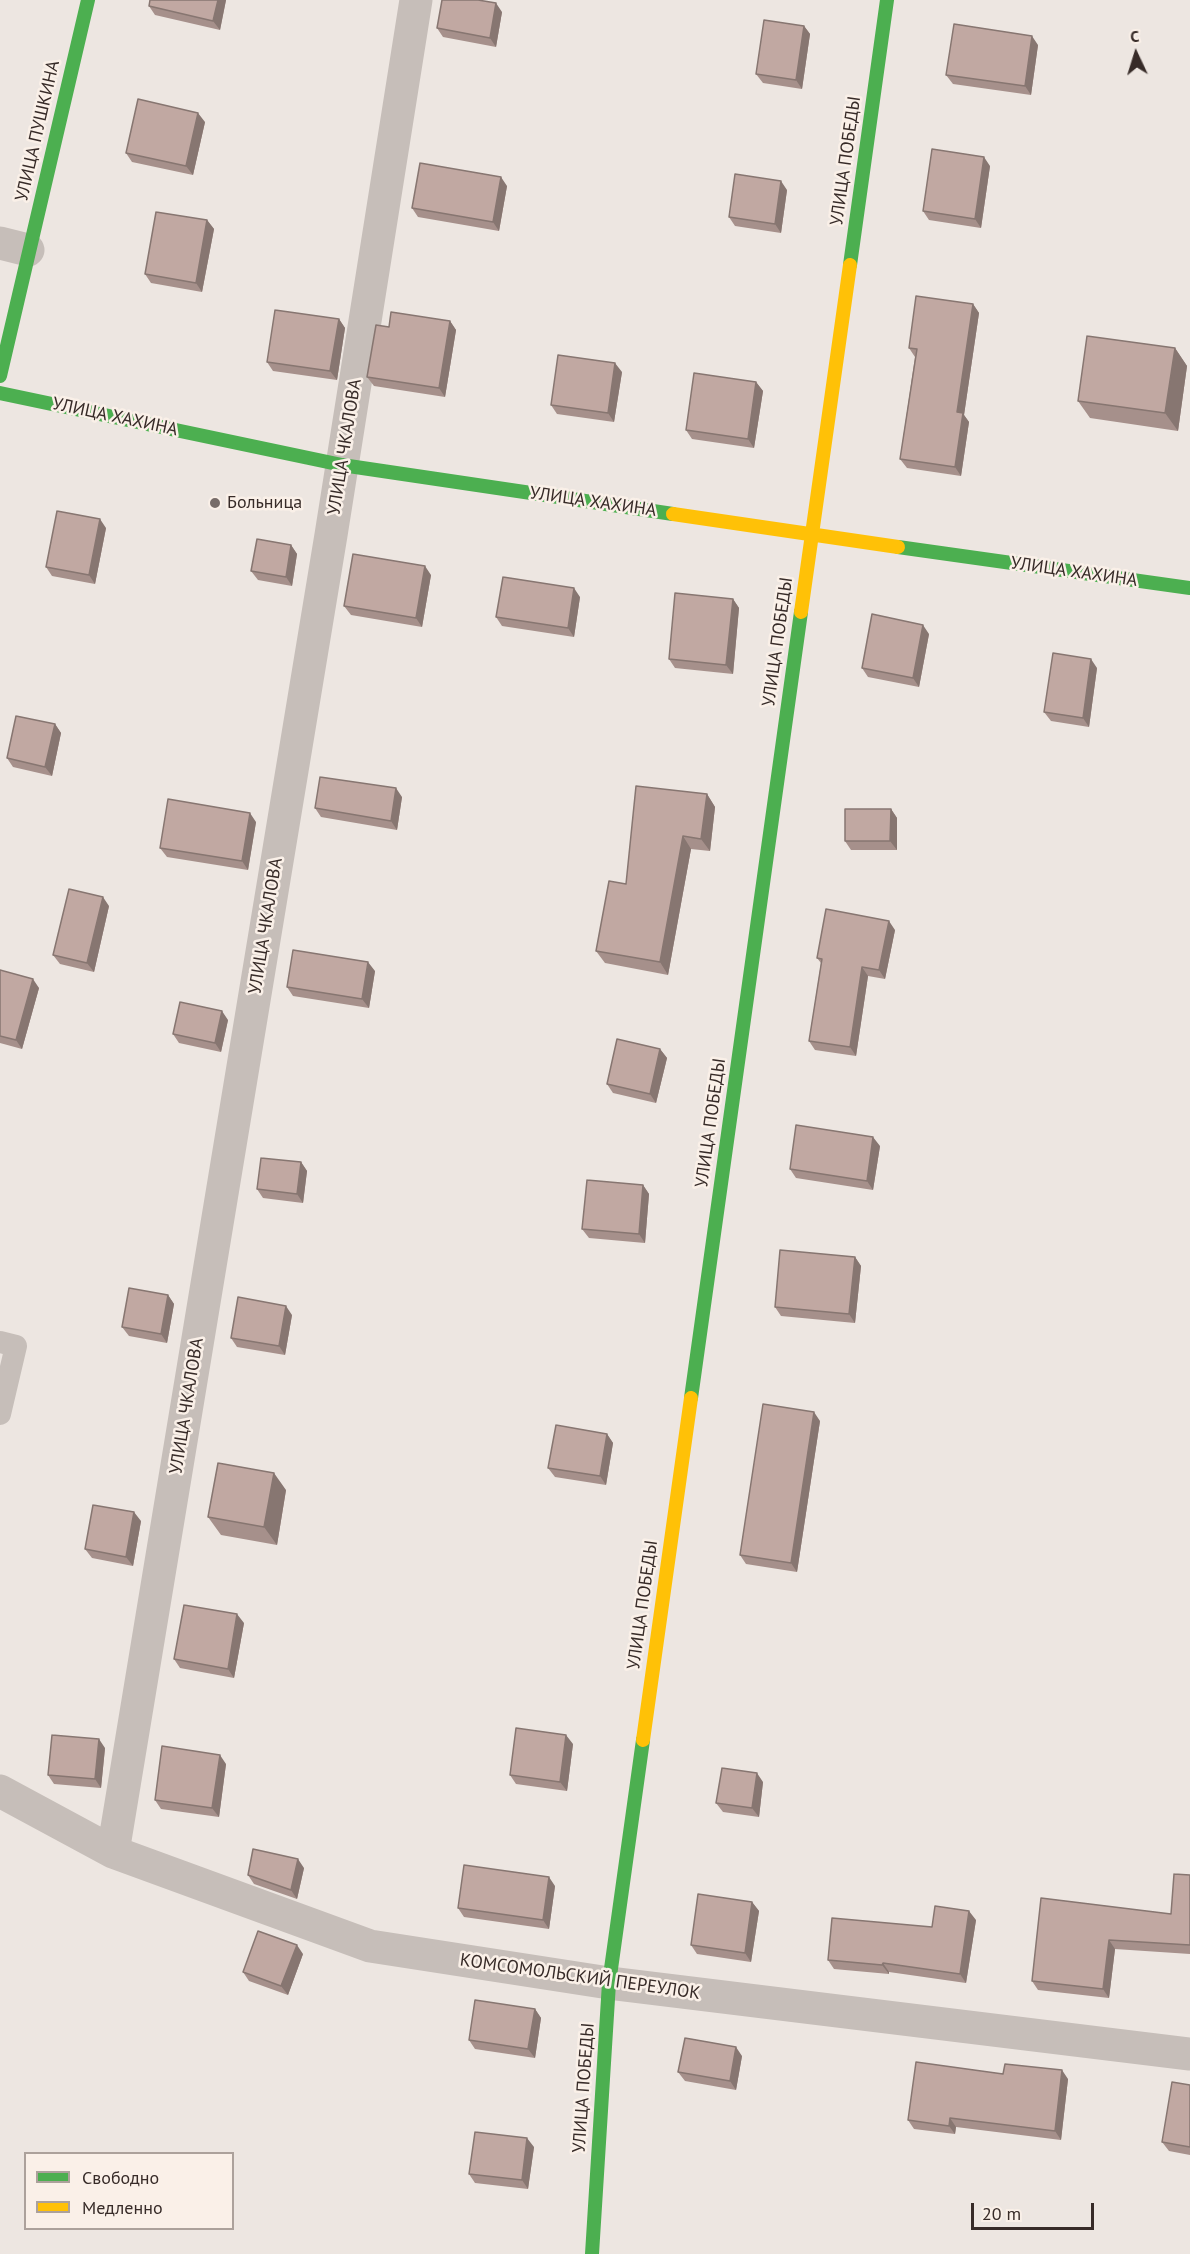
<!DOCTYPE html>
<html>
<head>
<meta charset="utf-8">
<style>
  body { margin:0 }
  #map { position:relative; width:1190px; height:2254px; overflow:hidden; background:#ede6e1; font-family:"PT Sans",sans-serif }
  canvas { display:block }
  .legend { position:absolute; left:24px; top:2152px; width:210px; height:78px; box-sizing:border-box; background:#faf0e8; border:2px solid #aca19b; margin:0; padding:8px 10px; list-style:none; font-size:18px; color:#372b28 }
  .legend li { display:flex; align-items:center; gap:12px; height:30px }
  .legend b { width:30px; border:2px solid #aca19b }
  .north { position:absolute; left:1106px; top:24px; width:60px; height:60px; -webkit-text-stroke:4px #faf0e8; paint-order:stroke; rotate:356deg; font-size:16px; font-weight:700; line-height:24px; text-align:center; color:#372b28 }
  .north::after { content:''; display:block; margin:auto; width:21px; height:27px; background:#372b28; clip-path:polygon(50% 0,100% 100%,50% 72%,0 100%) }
  .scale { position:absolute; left:971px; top:2203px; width:123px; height:27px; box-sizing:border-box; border:3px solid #372b28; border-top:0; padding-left:8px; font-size:18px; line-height:21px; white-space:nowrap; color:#372b28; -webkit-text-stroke:4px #faf0e8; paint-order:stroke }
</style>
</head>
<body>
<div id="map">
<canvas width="1190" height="2254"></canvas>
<ul class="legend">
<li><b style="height:8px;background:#4caf50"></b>Свободно</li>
<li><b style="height:8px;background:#ffc107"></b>Медленно</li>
</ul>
<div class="north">С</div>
<div class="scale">20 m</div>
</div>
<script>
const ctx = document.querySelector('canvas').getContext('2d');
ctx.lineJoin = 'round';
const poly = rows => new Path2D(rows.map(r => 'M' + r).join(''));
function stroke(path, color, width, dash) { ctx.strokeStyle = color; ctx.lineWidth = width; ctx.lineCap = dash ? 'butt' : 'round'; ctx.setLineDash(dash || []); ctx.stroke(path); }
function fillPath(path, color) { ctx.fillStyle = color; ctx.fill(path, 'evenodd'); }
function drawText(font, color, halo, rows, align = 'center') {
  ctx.font = font + ' "PT Sans",sans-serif'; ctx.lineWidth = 5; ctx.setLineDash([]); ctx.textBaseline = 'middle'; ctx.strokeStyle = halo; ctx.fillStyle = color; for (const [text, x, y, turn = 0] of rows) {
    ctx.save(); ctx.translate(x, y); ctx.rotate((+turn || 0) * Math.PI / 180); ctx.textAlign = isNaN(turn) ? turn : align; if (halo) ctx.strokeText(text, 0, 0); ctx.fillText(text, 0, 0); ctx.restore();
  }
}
const lane = poly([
  [0,1342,16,1346,0,1414]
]);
const street = poly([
  [0,243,28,250],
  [0,1791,113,1852,370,1946,609,1983,1190,2054],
  [113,1852,331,535,416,0]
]);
const fast = poly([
  [850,265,887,0],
  [0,376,88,0],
  [0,393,342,465,673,514],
  [898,547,1190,588],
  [691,1398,801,612],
  [592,2254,609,1983,643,1740]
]);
const slow = poly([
  [673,514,898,547],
  [801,612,850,265],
  [643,1740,691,1398]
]);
const wall = poly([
  [226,0,220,30,155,15,149,6],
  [502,12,496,47,443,37,437,28],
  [804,26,810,34,802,89,763,83,756,74],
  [1038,45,1031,95,953,84,946,75],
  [205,122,193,175,132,162,126,153],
  [990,166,981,228,929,220,923,211],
  [507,186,499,231,418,217,412,208],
  [787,190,781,233,735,226,729,217],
  [207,220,214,229,202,292,151,283,145,274],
  [973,304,979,313,964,415,969,422,961,476,907,468,900,459,915,357,909,348],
  [339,319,345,328,337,380,273,371,267,362],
  [450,321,456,330,445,397,374,386,367,377],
  [1175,348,1187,366,1178,431,1090,418,1078,401],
  [622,372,614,422,557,414,551,405],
  [756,382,763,391,754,448,692,439,686,430],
  [106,528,95,584,52,576,46,567],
  [291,545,297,554,292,586,258,580,251,571],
  [431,575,422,627,351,615,344,606],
  [580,597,574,637,502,626,496,617],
  [733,599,739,608,733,674,675,668,669,659],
  [929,634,919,687,868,677,862,668],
  [1097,668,1089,727,1051,721,1044,712],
  [55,724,61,733,52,776,13,767,7,758],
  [707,794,715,807,710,851,691,849,668,975,605,963,596,951,626,884],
  [402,797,397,830,321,817,315,808],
  [891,809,897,818,897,850,851,850,845,841],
  [256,822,248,870,167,857,160,848],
  [109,906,94,972,60,964,53,955],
  [895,930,885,979,868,976,856,1056,815,1050,809,1041,821,963,817,958],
  [0,970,39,988,22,1049,0,1043],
  [375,971,369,1008,293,996,287,987],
  [228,1020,221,1052,179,1043,173,1034],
  [660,1049,667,1058,656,1103,613,1093,607,1084],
  [880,1146,873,1190,796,1178,790,1169],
  [301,1162,307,1171,303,1203,263,1198,257,1189],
  [643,1185,649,1194,645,1243,589,1238,582,1229],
  [855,1257,861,1266,855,1323,781,1316,775,1307],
  [168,1295,174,1304,167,1343,129,1336,122,1327],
  [292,1315,285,1355,237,1347,231,1338],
  [820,1421,797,1572,746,1564,740,1555],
  [607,1434,613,1443,606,1485,555,1477,548,1468],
  [286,1490,277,1545,221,1535,208,1517],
  [141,1521,133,1566,92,1558,85,1549],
  [244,1623,234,1678,180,1668,174,1659],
  [573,1744,567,1791,516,1784,510,1775],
  [105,1748,101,1788,54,1784,48,1775],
  [226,1764,219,1817,161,1809,155,1800],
  [763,1782,759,1817,723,1812,716,1803],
  [304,1868,297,1899,254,1884,248,1875],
  [1190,1875,1190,1954,1115,1949,1109,1998,1038,1990,1032,1981,1041,1898,1171,1914],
  [555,1886,549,1929,464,1917,458,1908],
  [752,1902,759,1911,751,1962,697,1954,691,1945],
  [976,1920,966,1983,889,1972,889,1974,834,1969,828,1960,932,1927],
  [303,1954,288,1995,249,1981,243,1972],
  [535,2009,541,2018,535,2058,475,2049,469,2040],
  [742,2056,736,2090,685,2081,678,2072],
  [1003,2074,1068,2079,1061,2140,956,2127,955,2134,914,2129,908,2120],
  [1190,2085,1190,2155,1169,2151,1162,2142],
  [534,2147,528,2189,475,2183,469,2174]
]);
const shadedWall = poly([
  [218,0,226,0,220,30,213,21],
  [496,3,502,12,496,47,490,38],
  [804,26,810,34,802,89,796,80],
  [1032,36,1038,45,1031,95,1025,86],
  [198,113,205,122,193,175,186,166],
  [984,157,990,166,981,228,975,219],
  [501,177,507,186,499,231,493,222],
  [781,181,787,190,781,233,775,224],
  [207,220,214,229,202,292,196,283],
  [973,304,979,313,964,415,969,422,961,476,955,467,957,412],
  [339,319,345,328,337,380,330,371],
  [450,321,456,330,445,397,439,388],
  [1175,348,1187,366,1178,431,1165,413],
  [615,363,622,372,614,422,608,413],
  [756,382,763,391,754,448,748,439],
  [100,519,106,528,95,584,89,575],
  [291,545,297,554,292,586,286,577],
  [425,566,431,575,422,627,416,618],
  [574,588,580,597,574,637,568,628],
  [733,599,739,608,733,674,726,665],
  [923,625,929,634,919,687,913,678],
  [1091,659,1097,668,1089,727,1083,718],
  [55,724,61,733,52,776,45,767],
  [396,788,402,797,397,830,391,821],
  [707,794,715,807,710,851,701,839],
  [891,809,897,818,897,850,890,841],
  [250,813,256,822,248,870,242,861],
  [683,836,691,849,668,975,660,962],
  [103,897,109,906,94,972,87,963],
  [889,921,895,930,885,979,879,970],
  [368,962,375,971,369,1008,362,999],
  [862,967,868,976,856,1056,850,1047],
  [33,979,39,988,22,1049,16,1040],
  [222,1011,228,1020,221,1052,215,1043],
  [660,1049,667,1058,656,1103,650,1094],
  [873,1137,880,1146,873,1190,867,1181],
  [301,1162,307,1171,303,1203,297,1194],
  [643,1185,649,1194,645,1243,639,1234],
  [855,1257,861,1266,855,1323,849,1314],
  [168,1295,174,1304,167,1343,161,1334],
  [286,1306,292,1315,285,1355,279,1346],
  [814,1412,820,1421,797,1572,791,1563],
  [607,1434,613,1443,606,1485,600,1476],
  [274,1473,286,1490,277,1545,264,1527],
  [134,1512,141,1521,133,1566,126,1557],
  [237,1614,244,1623,234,1678,228,1669],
  [566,1735,573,1744,567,1791,560,1782],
  [99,1739,105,1748,101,1788,95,1779],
  [220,1755,226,1764,219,1817,212,1808],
  [757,1773,763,1782,759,1817,752,1808],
  [298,1859,304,1868,297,1899,291,1890],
  [549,1877,555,1886,549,1929,543,1920],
  [752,1902,759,1911,751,1962,745,1953],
  [969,1911,976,1920,966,1983,960,1974],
  [1109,1940,1115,1949,1109,1998,1103,1989],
  [297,1945,303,1954,288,1995,281,1986],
  [883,1963,889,1972,889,1974,882,1965],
  [535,2009,541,2018,535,2058,528,2049],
  [736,2047,742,2056,736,2090,730,2081],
  [1062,2070,1068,2079,1061,2140,1055,2131],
  [950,2118,956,2127,955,2134,949,2126],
  [527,2138,534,2147,528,2189,522,2180]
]);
const building = poly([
  [150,0,218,0,213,21,149,6,150,0],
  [442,0,478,0,496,3,490,38,437,28,442,0],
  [764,20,804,26,796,80,756,74,764,20],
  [954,24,1032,36,1025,86,946,75,954,24],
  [138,99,198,113,186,166,126,153,138,99],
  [932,149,984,157,975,219,923,211,932,149],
  [420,163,501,177,493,222,412,208,420,163],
  [735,174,781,181,775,224,729,217,735,174],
  [156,212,207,220,196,283,145,274,156,212],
  [916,296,973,304,957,412,963,413,955,467,900,459,917,349,909,348,916,296],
  [275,310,339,319,330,371,267,362,275,310],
  [391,312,450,321,439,388,367,377,376,325,389,327,391,312],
  [1087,336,1175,348,1165,413,1078,401,1087,336],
  [558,355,615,363,608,413,551,405,558,355],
  [694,373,756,382,748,439,686,430,694,373],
  [57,511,100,519,89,575,46,567,57,511],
  [257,539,291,545,286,577,251,571,257,539],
  [353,554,425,566,416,618,344,606,353,554],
  [503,577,574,588,568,628,496,617,503,577],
  [675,593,733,599,726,665,669,659,675,593],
  [872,614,923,625,913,678,862,668,872,614],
  [1053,653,1091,659,1083,718,1044,712,1053,653],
  [16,716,55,724,45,767,7,758,16,716],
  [320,777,396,788,391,821,315,808,320,777],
  [636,786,707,794,701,839,683,836,660,962,596,951,609,881,626,884,636,786],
  [168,799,250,813,242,861,160,848,168,799],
  [845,809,891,809,890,841,845,841,845,809],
  [69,889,103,897,87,963,53,955,69,889],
  [826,909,889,921,879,970,862,967,850,1047,809,1041,822,959,817,958,826,909],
  [293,950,368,962,362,999,287,987,293,950],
  [0,970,33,979,16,1040,0,1036,0,970],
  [180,1002,222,1011,215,1043,173,1034,180,1002],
  [617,1039,660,1049,650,1094,607,1084,617,1039],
  [796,1125,873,1137,867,1181,790,1169,796,1125],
  [261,1158,301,1162,297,1194,257,1189,261,1158],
  [587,1180,643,1185,639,1234,582,1229,587,1180],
  [780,1250,855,1257,849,1314,775,1307,780,1250],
  [129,1288,168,1295,161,1334,122,1327,129,1288],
  [238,1297,286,1306,279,1346,231,1338,238,1297],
  [763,1404,814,1412,791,1563,740,1555,763,1404],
  [556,1425,607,1434,600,1476,548,1468,556,1425],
  [218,1463,274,1473,264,1527,208,1517,218,1463],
  [93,1505,134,1512,126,1557,85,1549,93,1505],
  [184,1605,237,1614,228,1669,174,1659,184,1605],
  [516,1728,566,1735,560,1782,510,1775,516,1728],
  [52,1735,99,1739,95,1779,48,1775,52,1735],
  [162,1746,220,1755,212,1808,155,1800,162,1746],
  [722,1768,757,1773,752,1808,716,1803,722,1768],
  [253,1849,298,1859,291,1890,248,1875,253,1849],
  [464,1865,549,1877,543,1920,458,1908,464,1865],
  [1174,1874,1190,1875,1190,1945,1109,1940,1103,1989,1032,1981,1041,1898,1171,1914,1174,1874],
  [698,1894,752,1902,745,1953,691,1945,698,1894],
  [935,1906,969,1911,960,1974,883,1963,882,1965,828,1960,832,1918,932,1927,935,1906],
  [258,1931,297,1945,281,1986,243,1972,258,1931],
  [475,2000,535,2009,528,2049,469,2040,475,2000],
  [685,2038,736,2047,730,2081,678,2072,685,2038],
  [916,2062,1003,2074,1005,2064,1062,2070,1055,2131,950,2118,949,2126,908,2120,916,2062],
  [1172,2082,1190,2085,1190,2147,1162,2142,1172,2082],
  [475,2132,527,2138,522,2180,469,2174,475,2132]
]);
const markers = [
  [215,503,6,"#776c69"]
];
const streetNames = [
  ["УЛИЦА ПУШКИНА",38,131,-77],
  ["УЛИЦА ПОБЕДЫ",846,161,-82],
  ["УЛИЦА ХАХИНА",115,417,12],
  ["УЛИЦА ЧКАЛОВА",345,447,-81],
  ["УЛИЦА ХАХИНА",593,502,8],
  ["УЛИЦА ХАХИНА",1074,572,8],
  ["УЛИЦА ПОБЕДЫ",778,642,-82],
  ["УЛИЦА ЧКАЛОВА",266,926,-81],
  ["УЛИЦА ПОБЕДЫ",711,1123,-82],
  ["УЛИЦА ЧКАЛОВА",187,1406,-81],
  ["УЛИЦА ПОБЕДЫ",643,1605,-82],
  ["КОМСОМОЛЬСКИЙ ПЕРЕУЛОК",580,1977,8],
  ["УЛИЦА ПОБЕДЫ",584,2088,-86]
];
const poiNames = [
  ["Больница",227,503]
];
stroke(lane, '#c6beb9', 22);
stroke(street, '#c6beb9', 33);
stroke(fast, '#4caf50', 14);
stroke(slow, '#ffc107', 14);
fillPath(wall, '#a6908b');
fillPath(shadedWall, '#877671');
fillPath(building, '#c1a8a2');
stroke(building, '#877671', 1.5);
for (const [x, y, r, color] of markers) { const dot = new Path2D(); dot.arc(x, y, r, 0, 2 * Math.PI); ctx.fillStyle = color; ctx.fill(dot); stroke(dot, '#faf0e8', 2); }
drawText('18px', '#372b28', '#faf0e8', streetNames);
drawText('18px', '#372b28', '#faf0e8', poiNames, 'left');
</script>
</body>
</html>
